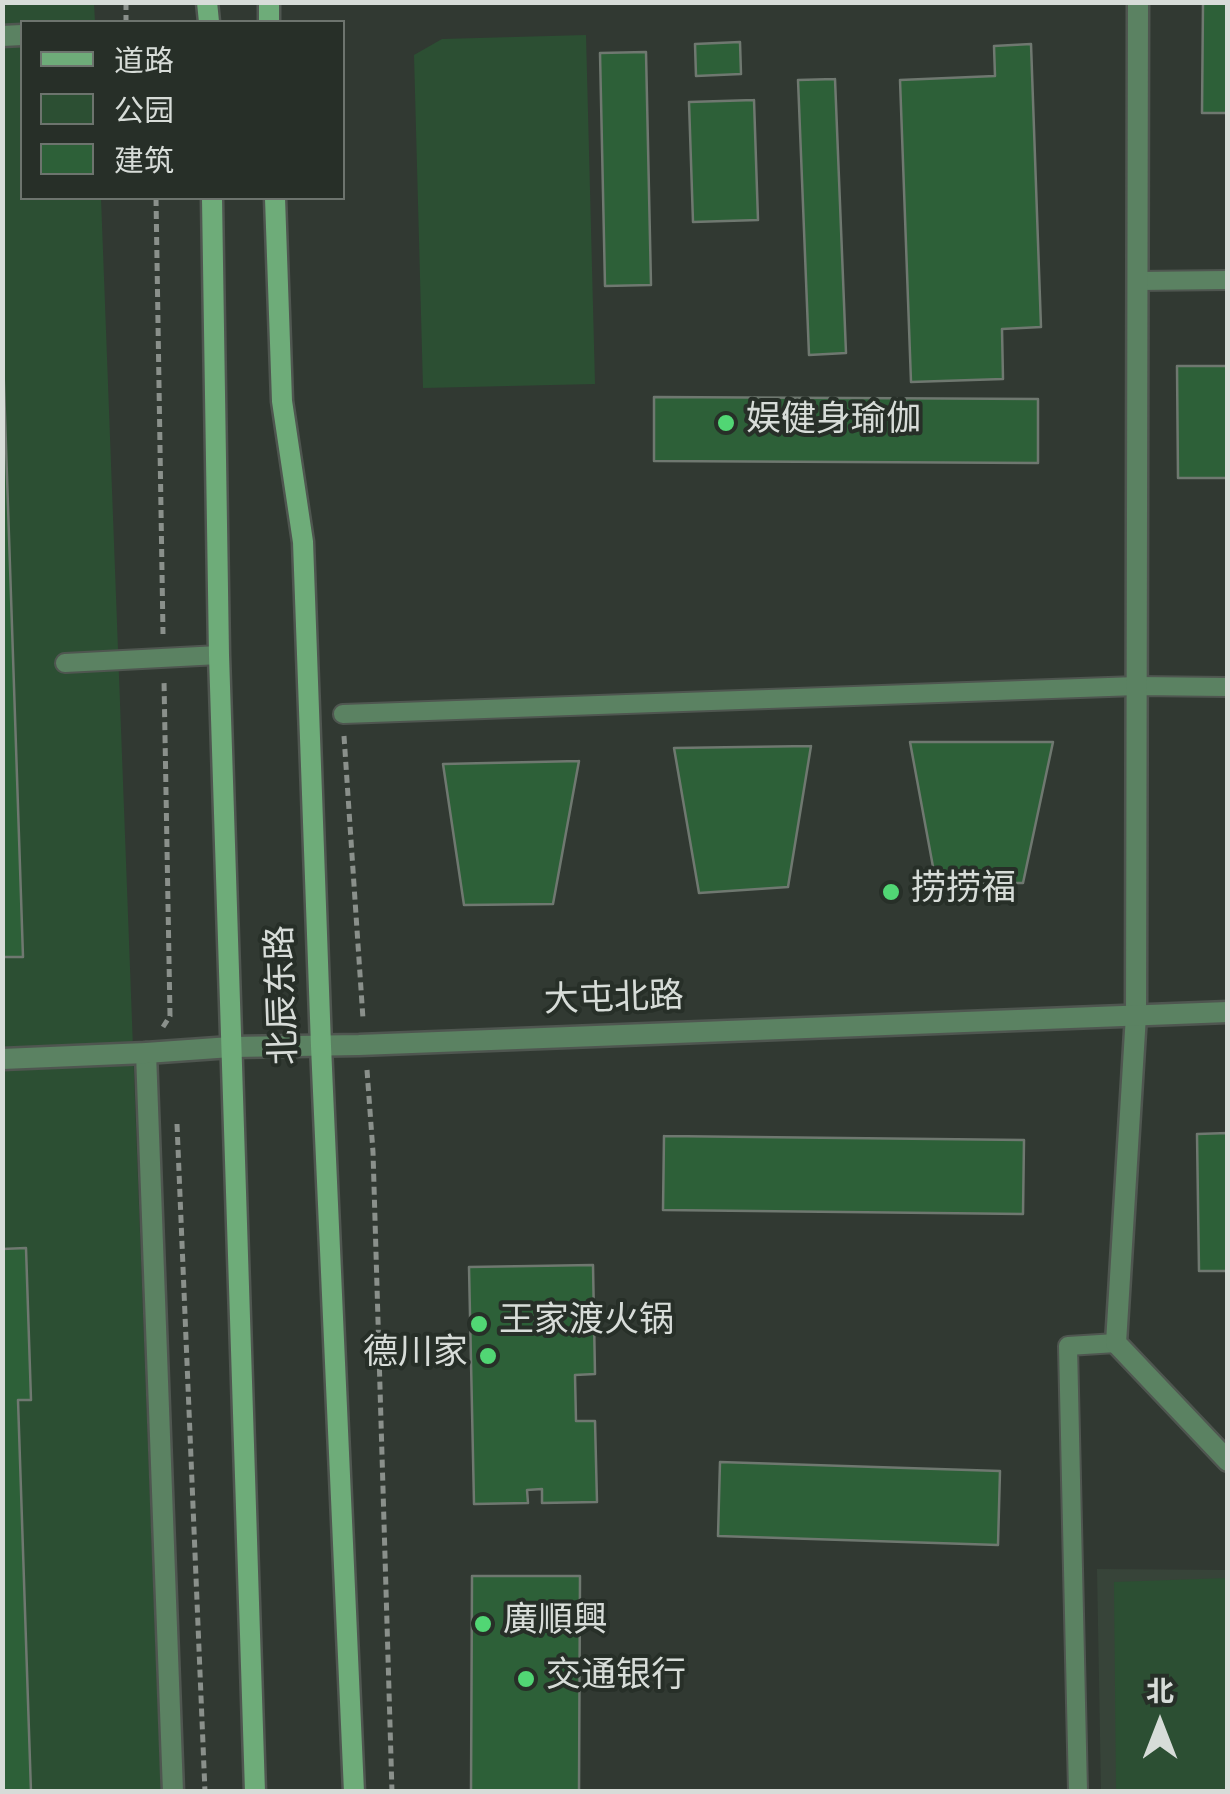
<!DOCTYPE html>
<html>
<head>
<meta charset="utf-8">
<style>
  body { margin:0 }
  #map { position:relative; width:1230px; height:1794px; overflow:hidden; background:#313932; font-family:Overpass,"Noto Sans SC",sans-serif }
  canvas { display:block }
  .frame { position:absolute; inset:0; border:5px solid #d7dcd8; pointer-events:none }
  .legend { position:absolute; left:20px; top:20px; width:325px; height:180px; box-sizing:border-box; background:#272f28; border:2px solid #6d746e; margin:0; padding:12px 18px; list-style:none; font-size:30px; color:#d7dcd8 }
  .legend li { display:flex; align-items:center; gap:20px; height:50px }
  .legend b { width:50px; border:2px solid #6d746e }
  .north { position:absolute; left:1110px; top:1674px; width:100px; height:100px; -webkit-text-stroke:8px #272f28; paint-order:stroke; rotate:0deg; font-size:28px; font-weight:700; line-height:40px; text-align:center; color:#d7dcd8 }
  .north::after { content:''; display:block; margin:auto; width:35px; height:45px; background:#d7dcd8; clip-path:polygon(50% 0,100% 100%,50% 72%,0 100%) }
</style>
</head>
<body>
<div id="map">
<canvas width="1230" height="1794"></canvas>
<div class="frame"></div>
<ul class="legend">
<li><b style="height:12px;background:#6eac79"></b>道路</li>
<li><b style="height:28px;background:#2c4f33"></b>公园</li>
<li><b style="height:28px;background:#2d6038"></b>建筑</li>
</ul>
<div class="north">北</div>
</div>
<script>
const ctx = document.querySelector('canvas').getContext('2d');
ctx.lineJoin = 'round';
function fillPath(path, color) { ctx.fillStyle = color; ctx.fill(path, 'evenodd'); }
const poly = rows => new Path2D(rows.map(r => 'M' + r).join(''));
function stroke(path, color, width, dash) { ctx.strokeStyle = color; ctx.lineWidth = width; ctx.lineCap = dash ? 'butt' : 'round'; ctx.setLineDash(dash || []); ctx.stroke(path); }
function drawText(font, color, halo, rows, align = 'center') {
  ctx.font = font + ' Overpass,"Noto Sans SC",sans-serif'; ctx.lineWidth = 8; ctx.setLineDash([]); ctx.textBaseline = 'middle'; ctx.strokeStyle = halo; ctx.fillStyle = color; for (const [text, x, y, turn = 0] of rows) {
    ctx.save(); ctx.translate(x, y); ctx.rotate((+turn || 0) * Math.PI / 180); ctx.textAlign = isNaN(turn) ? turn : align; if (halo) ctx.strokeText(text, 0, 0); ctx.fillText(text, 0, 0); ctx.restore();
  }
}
const built = poly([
  [1097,1569,1227,1570,1227,1791,1101,1791]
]);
const green = poly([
  [3,3,94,3,95,22,22,22,22,198,101,198,161,1791,3,1792],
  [586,35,595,384,423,388,414,55,442,39],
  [1227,1578,1227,1791,1116,1791,1114,1582]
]);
const building = poly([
  [1203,2,1228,2,1228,113,1202,113,1203,2],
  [740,42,741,74,696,76,695,44,740,42],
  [1031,44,1041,327,1002,329,1003,379,911,382,900,80,995,76,994,46,1031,44],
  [646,52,651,285,605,286,600,53,646,52],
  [835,79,846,353,809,355,798,80,835,79],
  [754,100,758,220,693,222,689,102,754,100],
  [2,326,23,957,2,957,2,326],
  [1177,366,1228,366,1228,478,1178,478,1177,366],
  [654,397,1038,399,1038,463,654,461,654,397],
  [910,742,1053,742,1023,883,936,883,910,742],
  [811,746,788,887,699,893,674,748,811,746],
  [579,761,553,904,464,905,443,764,579,761],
  [1228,1133,1228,1271,1199,1271,1197,1134,1228,1133],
  [664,1136,1024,1140,1023,1214,663,1210,664,1136],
  [26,1248,31,1400,18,1400,31,1792,2,1792,2,1249,26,1248],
  [593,1265,595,1374,575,1375,576,1421,595,1421,597,1502,542,1503,542,1489,527,1490,528,1503,474,1504,469,1267,593,1265],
  [720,1462,1000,1471,998,1545,718,1536,720,1462],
  [472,1576,580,1576,579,1791,471,1791,472,1576]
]);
const path = poly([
  [126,2,126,22],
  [156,198,163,634],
  [344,736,363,1019],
  [163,1027,170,1016,164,680],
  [367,1070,373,1152,392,1792],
  [177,1124,205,1792]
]);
const service = poly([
  [1137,281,1228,280],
  [65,663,219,655],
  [343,714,1137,686,1228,687],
  [1078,1792,1068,1346,1116,1343]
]);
const minor = poly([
  [1138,2,1136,1015,1116,1343,1228,1461],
  [146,1053,173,1792]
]);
const tertiary = poly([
  [2,36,22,35],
  [2,1059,146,1053,231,1047,359,1045,1228,1012]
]);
const secondary = poly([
  [207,2,209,22],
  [269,2,269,22],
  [212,198,219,655,255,1792],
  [275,198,282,401,303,542,321,1046,354,1792]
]);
const markers = [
  [726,423,10,"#51d674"],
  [891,892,10,"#51d674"],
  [479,1324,10,"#51d674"],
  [488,1356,10,"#51d674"],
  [483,1624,10,"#51d674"],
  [526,1679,10,"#51d674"]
];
const poiNames = [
  ["娱·健身瑜伽",746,423],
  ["捞捞福",911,892],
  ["王家渡火锅",499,1324],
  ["德川家",468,1356,"right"],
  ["廣順興",503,1624],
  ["交通银行",546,1679]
];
const streetNames = [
  ["北辰东路",286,995,-92],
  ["大屯北路",614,1002,-2]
];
fillPath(built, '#374439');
fillPath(green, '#2c4f33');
fillPath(building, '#2d6038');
stroke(building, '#6f7870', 2.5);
stroke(service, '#4f5650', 22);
stroke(minor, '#4f5650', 25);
stroke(tertiary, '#4f5650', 25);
stroke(secondary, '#4f5650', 25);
stroke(path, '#8a908b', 5, [8, 5]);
stroke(service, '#5b8262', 18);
stroke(minor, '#5b8262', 20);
stroke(tertiary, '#5b8262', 20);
stroke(secondary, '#6eac79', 20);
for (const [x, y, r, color] of markers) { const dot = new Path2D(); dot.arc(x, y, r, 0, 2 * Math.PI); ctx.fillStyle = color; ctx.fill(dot); stroke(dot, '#272f28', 4); }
drawText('35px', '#d7dcd8', '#272f28', poiNames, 'left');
drawText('35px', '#d7dcd8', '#272f28', streetNames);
</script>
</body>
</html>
